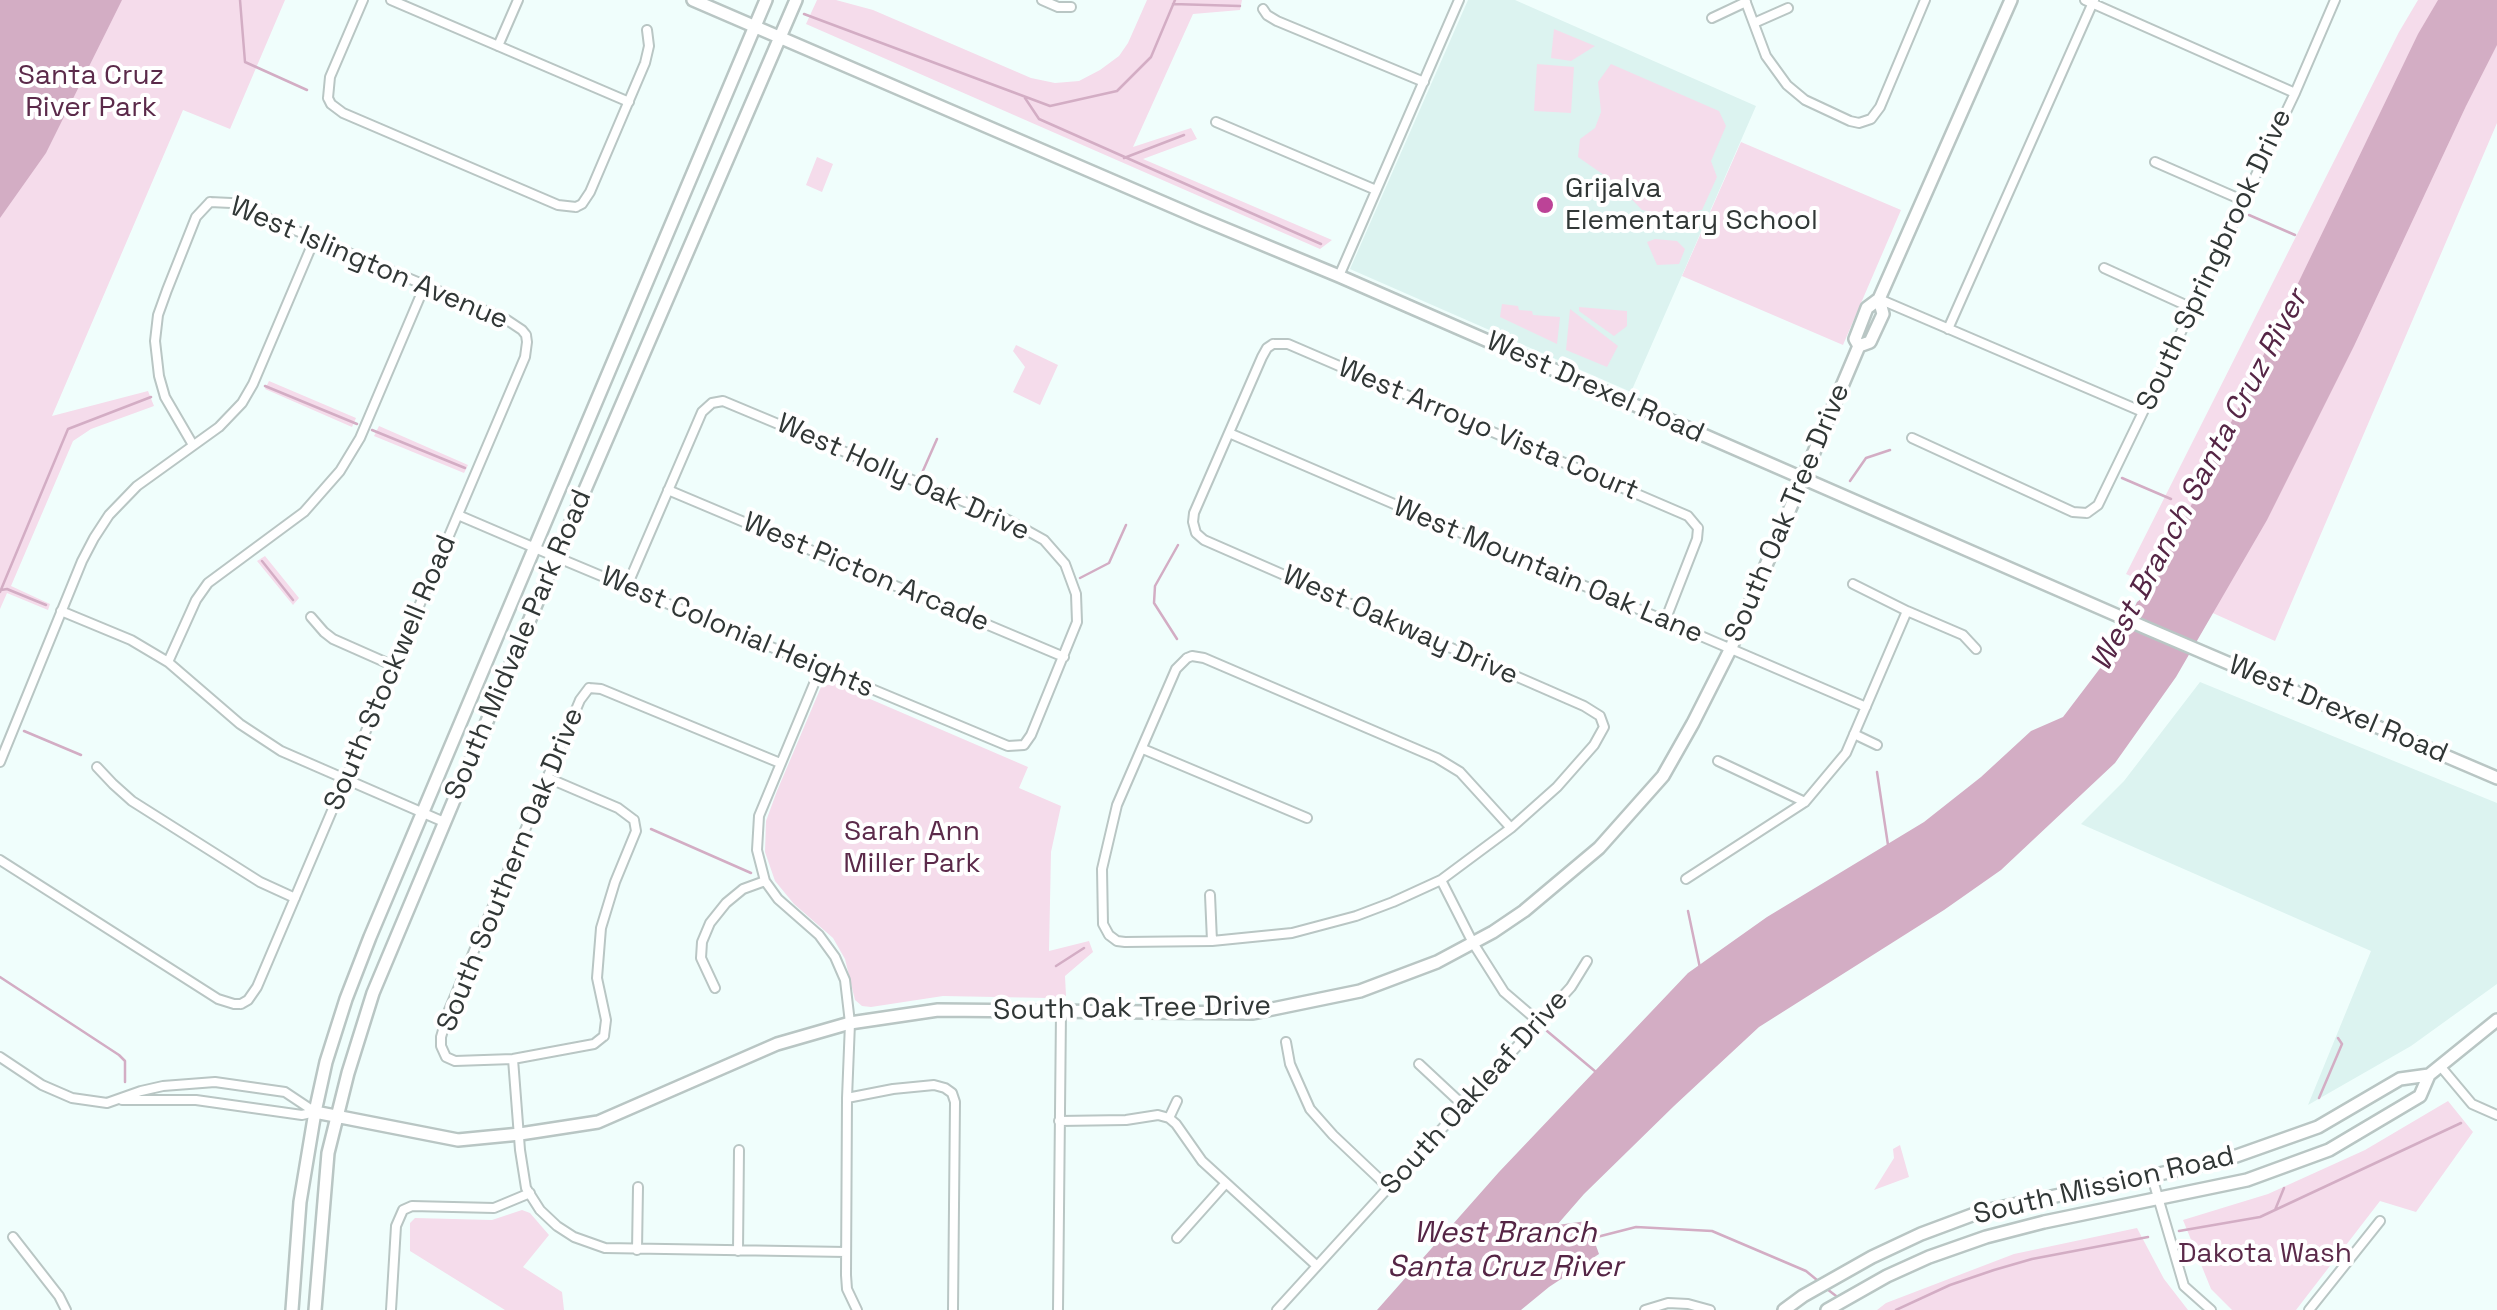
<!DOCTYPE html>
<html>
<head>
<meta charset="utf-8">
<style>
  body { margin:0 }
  canvas { display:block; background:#f0fefc }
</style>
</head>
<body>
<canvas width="2497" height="1310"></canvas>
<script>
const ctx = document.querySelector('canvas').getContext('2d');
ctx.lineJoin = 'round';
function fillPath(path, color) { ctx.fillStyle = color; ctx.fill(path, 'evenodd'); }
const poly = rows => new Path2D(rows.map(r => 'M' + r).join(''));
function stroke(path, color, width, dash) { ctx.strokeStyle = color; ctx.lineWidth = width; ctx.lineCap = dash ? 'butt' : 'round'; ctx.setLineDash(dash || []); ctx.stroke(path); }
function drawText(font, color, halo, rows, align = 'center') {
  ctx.font = font + ' "Space Grotesk",sans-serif'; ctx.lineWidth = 8; ctx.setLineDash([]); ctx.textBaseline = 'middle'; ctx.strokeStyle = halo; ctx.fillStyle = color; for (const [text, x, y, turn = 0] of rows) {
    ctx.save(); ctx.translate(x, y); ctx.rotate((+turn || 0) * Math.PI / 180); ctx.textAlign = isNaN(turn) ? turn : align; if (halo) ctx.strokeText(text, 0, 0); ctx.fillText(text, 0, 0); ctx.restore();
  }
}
const built = poly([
  [1468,0,1515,0,1756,106,1631,392,1350,269],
  [2200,682,2497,803,2497,984,2411,1046,2308,1105,2371,951,2081,824,2124,781]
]);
const green = poly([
  [0,0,285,0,230,129,183,110,52,416,148,391,154,406,91,429,73,441,11,586,50,604,48,610,7,593,0,609],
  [817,0,836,0,873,10,1031,78,1055,83,1079,81,1100,70,1119,56,1128,43,1147,0,1242,0,1240,10,1193,14,1133,147,1191,128,1197,139,1143,159,1332,240,1320,249,806,24],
  [2418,0,2497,0,2497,123,2275,641,2126,574,2399,32],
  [1554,29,1595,46,1571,61,1551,58],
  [1537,64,1574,67,1571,113,1534,111],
  [1611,64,1719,111,1726,126,1711,161,1717,177,1702,210,1670,215,1642,210,1617,184,1578,157,1580,139,1595,128,1601,112,1598,82],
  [1741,142,1901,210,1843,345,1682,276],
  [817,157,833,164,822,192,806,185],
  [1655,239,1677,241,1685,249,1679,264,1657,265,1647,242],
  [1502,304,1518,306,1519,310,1532,311,1533,315,1560,317,1557,344,1500,317],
  [1579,307,1627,311,1627,326,1614,336,1579,311],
  [1570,309,1618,346,1607,367,1566,350],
  [1016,345,1058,365,1040,405,1013,392,1025,367,1013,351],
  [269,381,356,418,352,427,265,389],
  [379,426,468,465,464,473,374,436],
  [265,556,299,598,293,605,257,561],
  [833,683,1028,767,1019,788,1061,806,1051,852,1049,951,1089,941,1093,952,1065,976,1066,996,1048,998,943,996,871,1007,862,1006,855,1000,845,959,833,938,794,904,775,881,765,852,766,821,777,791,821,687],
  [2448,1101,2473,1132,2416,1212,2380,1201,2296,1310,2232,1310,2211,1289,2183,1220,2268,1194,2365,1150],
  [1900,1145,1909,1177,1874,1190,1894,1158,1893,1149],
  [522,1210,530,1213,549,1235,523,1267,562,1292,564,1310,505,1310,410,1251,410,1223,415,1218,492,1220],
  [2137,1228,2164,1279,2188,1310,1877,1310,1886,1303,2014,1254]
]);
const water = poly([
  [0,0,122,0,46,153,0,218],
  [2438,0,2497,0,2497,45,2466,106,2354,346,2267,520,2176,677,2115,763,2001,870,1944,910,1759,1027,1674,1106,1584,1194,1557,1225,1587,1221,1599,1254,1549,1287,1521,1310,1377,1310,1499,1172,1688,973,1767,917,1924,822,1981,777,2031,731,2063,717,2117,646,2137,602,2145,596,2159,572,2418,34]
]);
const stream = poly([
  [240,0,245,62,307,90],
  [1173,4,1240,6],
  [804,14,1050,106,1117,91,1151,57,1175,0],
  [1025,98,1039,119,1321,244],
  [1124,158,1184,135],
  [2249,215,2295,235],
  [265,386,357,424],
  [372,430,465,468],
  [922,473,937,439],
  [2122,478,2171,499],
  [1850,481,1866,458,1890,450],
  [262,561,293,600],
  [1080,578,1109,563,1126,525],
  [1,590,7,589,46,605],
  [0,592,68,429,151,397],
  [1177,639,1154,603,1155,586,1178,545],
  [24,731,81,755],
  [1877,772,1888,845],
  [651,829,751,873],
  [1688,911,1700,968],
  [1056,966,1084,948],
  [0,977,119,1055,125,1061,125,1082],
  [1547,1031,1596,1072],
  [2319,1098,2342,1044,2338,1038],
  [2275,1210,2284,1188],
  [2179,1231,2260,1217,2461,1123],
  [1593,1238,1636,1227,1712,1231,1806,1271,1817,1280],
  [1827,1289,1840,1299],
  [1896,1310,1950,1285,1994,1270,2032,1259,2148,1237]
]);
const street = poly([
  [391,0,629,102],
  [1042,0,1058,7,1071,7],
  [1745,0,1766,56,1787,85,1805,100,1850,121,1859,123,1871,119,1880,107,1925,0],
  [2085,0,2295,93],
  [1263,9,1267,15,1277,21,1424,82],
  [1712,18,1746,2],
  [1754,23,1788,8],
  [498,46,518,0],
  [328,98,331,104,343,113,558,205,576,207],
  [328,98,330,77,363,0],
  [1216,122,1376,190],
  [2155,162,2242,200],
  [210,202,231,203,507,320,522,330,526,335],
  [576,207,582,204,590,192,645,63,649,46,647,30],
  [2104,268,2192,308],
  [1339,276,1459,0],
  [1879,299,2143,412],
  [1948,329,2094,0],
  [1273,344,1288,344,1688,516,1698,528],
  [1229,433,1866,707],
  [1912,438,2073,512,2087,513],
  [193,445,165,397,159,376,155,341,158,315,167,290,196,217,210,202],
  [668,490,1064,657],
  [2087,513,2098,505,2143,412,2295,93,2335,0],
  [458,515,556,557,1008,746,1024,745,1031,735,1077,622,1076,594,1065,564,1044,540,1008,520,723,401,712,403,702,412,627,586],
  [1853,584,1907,611,1963,635,1976,649],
  [61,611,131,640,168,662,240,724,281,751,444,822],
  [311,617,324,632,333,639,394,666],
  [1665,621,1697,539,1698,528],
  [1187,658,1192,656,1204,658,1437,758,1460,772,1511,828],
  [168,662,196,600,208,583,304,512,340,471,360,438,425,285],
  [821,667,759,816,757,850,765,881,778,899,819,935,835,957,845,980,850,1023,847,1098,846,1275,847,1289,857,1310],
  [589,688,580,700,449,1010,441,1037,441,1046,446,1057,455,1061,513,1059,594,1044,604,1036],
  [589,688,601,689,780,763],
  [1854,734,1877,745],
  [1143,749,1307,818],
  [1718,761,1805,802],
  [0,762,82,561,94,538,109,515,137,486,219,427,242,403,253,384,315,238],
  [97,767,113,784,132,801,260,882,295,898],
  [548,778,618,808,634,820],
  [0,860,218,999,234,1004,241,1004],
  [1686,879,1805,802,1846,753,1907,611],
  [1441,880,1473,943,1504,992,1539,1022],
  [1210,895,1212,941],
  [1109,935,1117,941,1125,942,1212,941,1292,933,1356,916,1393,902,1441,880,1511,828,1557,787,1594,745,1604,727,1600,716,1584,706,1204,540,1196,533,1193,522,1194,513,1262,357,1267,348,1273,344],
  [1109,935,1103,924,1102,869,1117,805,1176,669,1187,658],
  [715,988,701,958,702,942,710,923,726,903,743,889,765,881],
  [241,1004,248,1000,257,987,525,357,527,342,526,335],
  [604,1036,606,1020,597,978,601,928,615,882,636,831,634,820],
  [1286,1042,1290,1064,1310,1109,1333,1135,1388,1187],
  [0,1057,42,1085,72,1098,107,1103,141,1091,163,1086,215,1082,285,1092,315,1112],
  [513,1059,520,1150,526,1188,540,1210,557,1226,574,1237,605,1248,846,1252],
  [1419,1064,1463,1105],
  [2441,1067,2472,1104,2497,1115],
  [847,1098,893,1089,934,1085,945,1088,952,1093,955,1102,953,1310],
  [122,1100,196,1100,302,1115,315,1112],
  [1169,1118,1177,1101],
  [1059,1121,1126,1120,1158,1115,1169,1118,1176,1124,1202,1161,1317,1266],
  [2152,1177,2184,1286,2211,1310],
  [13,1237,59,1296,66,1310],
  [1177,1238,1226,1183],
  [637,1250,638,1187],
  [738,1251,739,1150],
  [391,1310,396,1226,403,1210,412,1206,494,1208,530,1193],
  [1058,1310,1061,1012],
  [1277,1310,1571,987,1587,961],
  [1645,1310,1668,1303,1688,1304,1710,1310],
  [2309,1310,2380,1221]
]);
const secondary = poly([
  [693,0,1199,218,1339,276,2146,628,2497,778],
  [1879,299,2011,0],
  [315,1112,458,1140,520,1134,598,1122,777,1044,850,1023,938,1010,1253,1013,1360,991,1437,962,1493,932,1524,911,1599,848,1663,776,1693,723,1730,650,1859,346,1855,339,1867,308,1879,299,1883,314,1870,342,1859,346],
  [292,1310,300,1202,315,1112,326,1062,346,999,370,937,766,0],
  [315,1310,328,1153,348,1073,373,993,556,557,796,0],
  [1784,1310,1803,1296,1872,1257,1921,1234,1980,1212,2225,1160,2318,1127,2400,1079,2429,1075,2497,1020],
  [1827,1310,1887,1276,1929,1257,1986,1237,2044,1222,2247,1180,2329,1150,2420,1096,2429,1075]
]);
const markers = [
  [1545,205,10,"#bc4397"]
];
const parkNames = [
  ["Santa Cruz",91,76],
  ["River Park",91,108],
  ["Sarah Ann",912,832],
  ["Miller Park",912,864],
  ["Dakota Wash",2265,1254]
];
const poiNames = [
  ["Grijalva",1565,189],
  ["Elementary School",1565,221]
];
const streetNames = [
  ["South Springbrook Drive",2215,260,-65],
  ["West Islington Avenue",369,264,23],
  ["West Drexel Road",1595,388,24],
  ["West Arroyo Vista Court",1488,430,23],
  ["West Holly Oak Drive",903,478,24],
  ["South Oak Tree Drive",1788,513,-67],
  ["West Mountain Oak Lane",1548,571,23],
  ["West Picton Arcade",866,573,23],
  ["West Oakway Drive",1400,626,24],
  ["West Colonial Heights",737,633,23],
  ["South Midvale Park Road",519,645,-67],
  ["South Stockwell Road",391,673,-67],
  ["West Drexel Road",2338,710,23],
  ["South Southern Oak Drive",511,870,-68],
  ["South Oak Tree Drive",1132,1009,-1],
  ["South Oakleaf Drive",1475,1093,-48],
  ["South Mission Road",2104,1186,-13]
];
const waterNames = [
  ["West Branch Santa Cruz River",2200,481,-62],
  ["West Branch",1505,1234],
  ["Santa Cruz River",1505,1268]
];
fillPath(built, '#dcf3f0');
fillPath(green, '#f5dceb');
fillPath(water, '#d3adc4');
stroke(stream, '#d3adc4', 2.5);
stroke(street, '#b9c6c4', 12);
stroke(secondary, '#b9c6c4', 16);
stroke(street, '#fff', 8);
stroke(secondary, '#fff', 11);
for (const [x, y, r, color] of markers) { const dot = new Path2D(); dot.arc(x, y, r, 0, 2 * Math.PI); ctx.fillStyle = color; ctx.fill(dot); stroke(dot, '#fff', 4); }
drawText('28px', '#5b2a4a', '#fff', parkNames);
drawText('28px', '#313736', '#fff', poiNames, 'left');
drawText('28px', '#313736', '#fff', streetNames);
drawText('italic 30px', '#552545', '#fff', waterNames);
</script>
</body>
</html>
